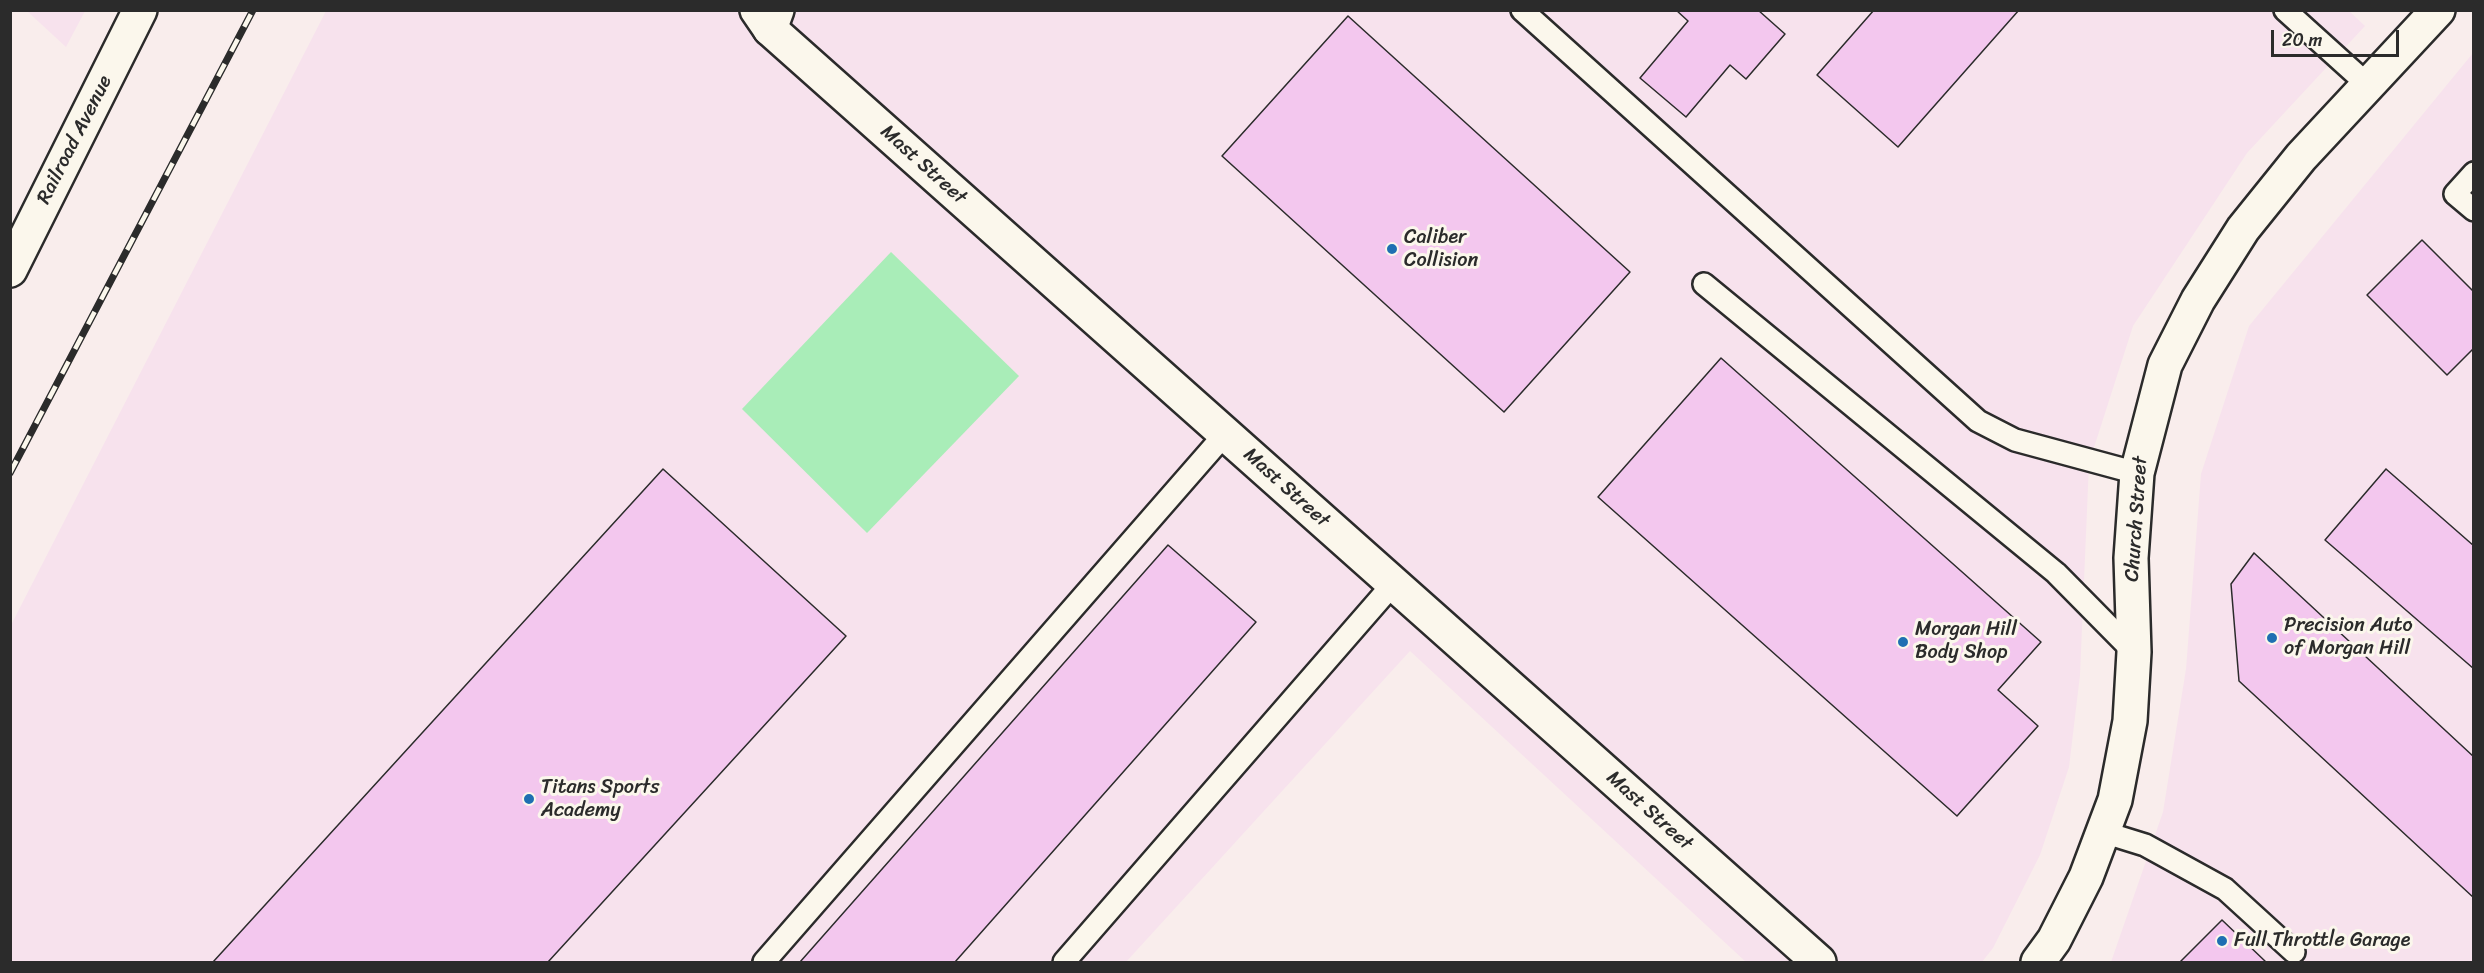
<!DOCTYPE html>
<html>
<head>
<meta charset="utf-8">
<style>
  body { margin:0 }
  #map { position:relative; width:2484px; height:973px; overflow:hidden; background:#f9edec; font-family:Sriracha,sans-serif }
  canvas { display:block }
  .frame { position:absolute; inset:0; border:12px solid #2b2b2b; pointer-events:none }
  .scale { position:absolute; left:2271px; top:30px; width:128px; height:27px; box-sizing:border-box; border:3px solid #2b2b2b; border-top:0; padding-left:8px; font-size:18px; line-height:21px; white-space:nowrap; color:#2b2b2b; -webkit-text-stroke:4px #fbf7ec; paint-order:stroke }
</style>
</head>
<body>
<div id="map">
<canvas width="2484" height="973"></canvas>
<div class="frame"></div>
<div class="scale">20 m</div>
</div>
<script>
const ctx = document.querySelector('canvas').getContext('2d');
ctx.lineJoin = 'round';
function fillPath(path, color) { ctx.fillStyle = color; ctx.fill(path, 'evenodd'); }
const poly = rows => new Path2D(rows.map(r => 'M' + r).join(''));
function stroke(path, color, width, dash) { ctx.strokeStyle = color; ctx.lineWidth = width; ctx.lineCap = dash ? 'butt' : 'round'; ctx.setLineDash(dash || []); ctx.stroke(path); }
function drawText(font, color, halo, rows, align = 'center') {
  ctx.font = font + ' Sriracha,sans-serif'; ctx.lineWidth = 6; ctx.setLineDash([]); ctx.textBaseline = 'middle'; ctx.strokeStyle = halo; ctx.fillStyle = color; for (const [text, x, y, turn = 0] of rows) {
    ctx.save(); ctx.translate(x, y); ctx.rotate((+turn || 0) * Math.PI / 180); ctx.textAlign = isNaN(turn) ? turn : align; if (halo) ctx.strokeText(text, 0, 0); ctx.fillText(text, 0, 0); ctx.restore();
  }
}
const built = poly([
  [2348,10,2365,26,2247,153,2133,326,2089,463,2080,675,2069,767,2040,855,1993,948,1982,962,1746,962,1410,651,1126,962,11,962,10,627,326,11],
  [27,11,85,11,66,47],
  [2473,53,2473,962,2111,962,2163,812,2186,669,2201,474,2249,326]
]);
const green = poly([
  [891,252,1019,376,867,533,742,409]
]);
const building = poly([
  [1676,10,1758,10,1785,34,1746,79,1730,65,1686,117,1640,78,1688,21,1676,10],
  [1874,10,2019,10,1898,147,1817,75,1874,10],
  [1348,16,1630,272,1504,412,1222,156,1348,16],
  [2422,240,2474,292,2474,348,2447,375,2367,295,2422,240],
  [1721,358,2041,642,1998,690,2038,726,1957,816,1598,497,1721,358],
  [663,469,846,636,548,962,213,962,663,469],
  [2386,469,2474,546,2474,669,2325,540,2386,469],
  [1168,545,1256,622,955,962,800,962,1168,545],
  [2254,553,2474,757,2474,898,2239,681,2231,584,2254,553],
  [2222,920,2266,962,2180,962,2222,920]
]);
const lane = poly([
  [1522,10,1978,421,2015,440,2137,473],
  [2285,10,2368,85],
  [2474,173,2455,194,2474,210],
  [1704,284,2056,573,2134,652],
  [2103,832,2145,845,2225,889,2294,952],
  [764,962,1225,434],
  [1064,962,1393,584]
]);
const street = poly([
  [757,10,770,29,1819,962],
  [10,270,140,10],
  [2038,962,2054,940,2086,877,2115,800,2130,721,2134,652,2131,558,2137,473,2165,365,2198,300,2243,229,2301,157,2438,10]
]);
const secondary = poly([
  [770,29,777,10]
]);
const rail = poly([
  [10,473,253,10]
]);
const markers = [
  [1392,249,6,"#1f6fb2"],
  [2272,638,6,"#1f6fb2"],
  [1903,642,6,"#1f6fb2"],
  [529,799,6,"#1f6fb2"],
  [2222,941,6,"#1f6fb2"]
];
const streetNames = [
  ["Railroad Avenue",75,140,-63],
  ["Mast Street",923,165,42],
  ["Mast Street",1286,488,42],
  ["Church Street",2137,519,-86],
  ["Mast Street",1649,811,42]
];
const poiNames = [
  ["Caliber",1404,238],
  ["Collision",1404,261],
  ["Precision Auto",2284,626],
  ["of Morgan Hill",2284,649],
  ["Morgan Hill",1915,630],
  ["Body Shop",1915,653],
  ["Titans Sports",541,788],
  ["Academy",541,811],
  ["Full Throttle Garage",2234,941]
];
fillPath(built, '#f7e2ed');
fillPath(green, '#a9edb8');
fillPath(building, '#f3c7ee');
stroke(building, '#2b2b2b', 1.5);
stroke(lane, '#2b2b2b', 26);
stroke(street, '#2b2b2b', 38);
stroke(secondary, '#2b2b2b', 38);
stroke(lane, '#fbf7ec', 21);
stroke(street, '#fbf7ec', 33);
stroke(secondary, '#fbf7ec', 33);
stroke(rail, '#2b2b2b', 7);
stroke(rail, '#fbf7ec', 4.5, [14]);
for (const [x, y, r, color] of markers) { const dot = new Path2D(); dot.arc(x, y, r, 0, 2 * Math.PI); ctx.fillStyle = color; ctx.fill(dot); stroke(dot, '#fbf7ec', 2); }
drawText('20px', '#2b2b2b', '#fbf7ec', streetNames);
drawText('20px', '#2b2b2b', '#fbf7ec', poiNames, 'left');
</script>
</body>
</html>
